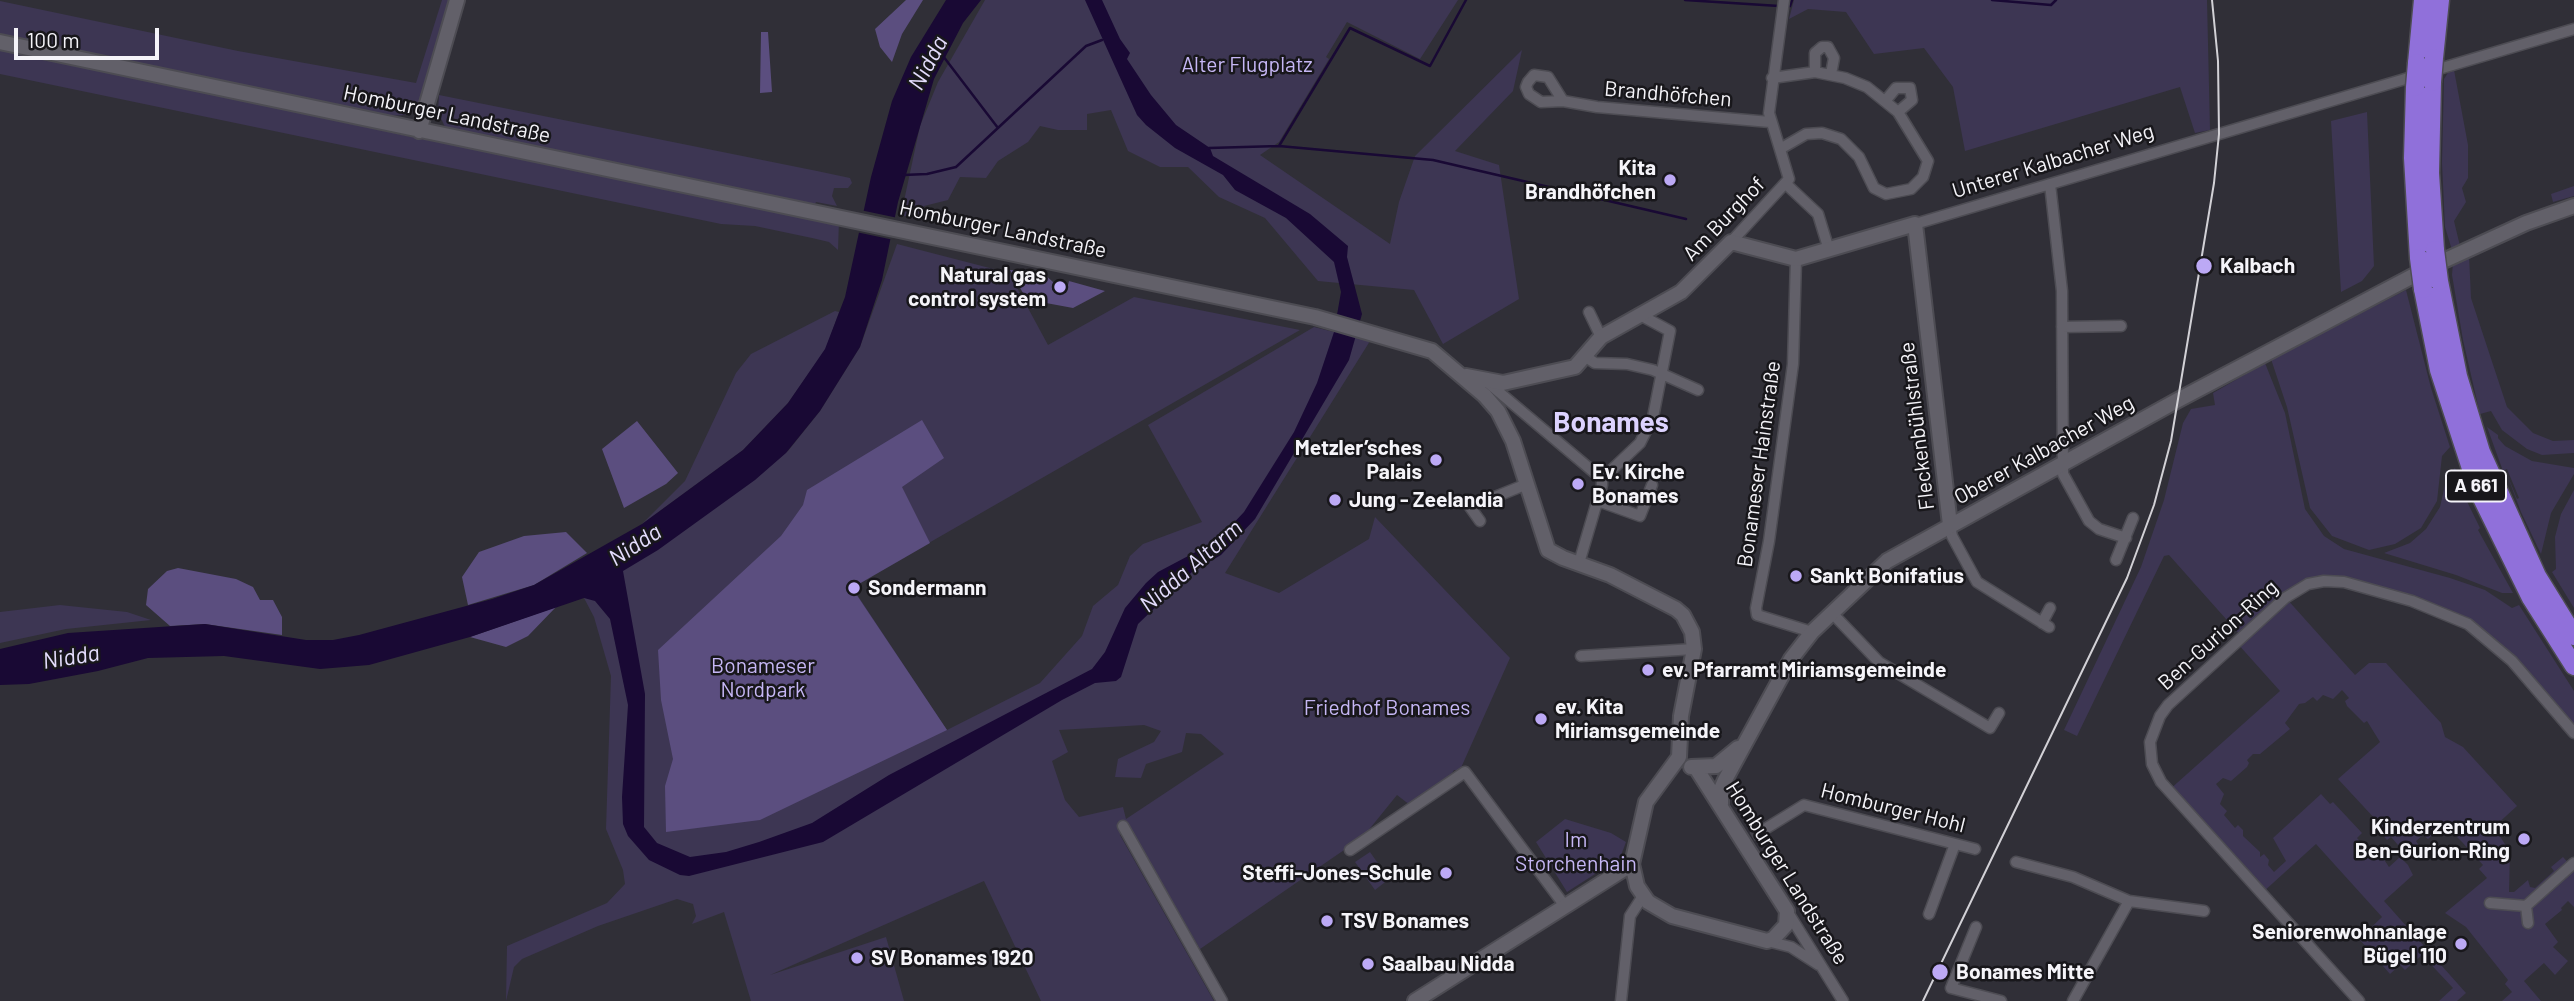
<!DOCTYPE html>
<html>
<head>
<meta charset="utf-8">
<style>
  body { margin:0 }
  #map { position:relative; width:2574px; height:1001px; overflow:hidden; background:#302f37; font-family:Barlow,sans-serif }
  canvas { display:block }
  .scale { position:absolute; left:14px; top:28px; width:145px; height:32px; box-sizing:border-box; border:4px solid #f5f4f9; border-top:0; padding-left:9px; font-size:21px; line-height:24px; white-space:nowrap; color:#f5f4f9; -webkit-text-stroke:5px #18171b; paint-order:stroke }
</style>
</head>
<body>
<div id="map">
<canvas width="2574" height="1001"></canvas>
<div class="scale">100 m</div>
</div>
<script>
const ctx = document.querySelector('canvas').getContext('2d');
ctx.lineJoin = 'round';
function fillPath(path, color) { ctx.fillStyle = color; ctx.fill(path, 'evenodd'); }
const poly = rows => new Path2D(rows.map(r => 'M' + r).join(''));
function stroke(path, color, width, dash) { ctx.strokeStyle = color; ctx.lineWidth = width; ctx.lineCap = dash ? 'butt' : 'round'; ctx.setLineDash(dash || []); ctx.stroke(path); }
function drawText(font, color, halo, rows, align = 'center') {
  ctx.font = font + ' Barlow,sans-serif'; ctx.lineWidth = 5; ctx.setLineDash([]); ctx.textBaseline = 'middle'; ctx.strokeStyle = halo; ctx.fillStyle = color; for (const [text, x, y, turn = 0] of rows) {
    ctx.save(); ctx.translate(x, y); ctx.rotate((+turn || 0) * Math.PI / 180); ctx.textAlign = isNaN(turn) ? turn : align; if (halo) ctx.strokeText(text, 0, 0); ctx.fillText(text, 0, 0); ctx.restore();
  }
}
const green = poly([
  [442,0,450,0,418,105,405,115,387,116,0,34,0,1,238,51,416,83],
  [985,0,1458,0,1420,59,1347,22,1326,57,1329,59,1279,142,1260,155,1390,244,1399,202,1415,156,1522,50,1513,91,1455,151,1499,165,1519,299,1443,344,1414,290,1318,281,1265,218,1219,197,1188,167,1160,167,1128,151,1111,110,1087,114,1087,130,1058,130,1040,126,1028,142,998,161,986,178,960,177,948,200,924,206,922,220,901,215,920,126,938,82],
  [1794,0,2207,0,2210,130,2195,133,2180,87,1965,151,1953,87,1924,48,1874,54,1846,12,1808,9,1789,19],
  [0,48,417,138,839,220,838,250,829,242,812,238,755,226,721,224,0,74],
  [2454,70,2468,145,2468,178,2462,188,2466,202,2454,221,2460,246,2452,250,2445,227,2442,163,2444,79,2449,71],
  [439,95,817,171,850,178,852,183,848,188,834,188,832,196,837,206,816,202,815,204,466,133,445,127,438,112],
  [2367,112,2374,266,2362,281,2341,292,2331,121],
  [2574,186,2574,196,2553,202,2551,194],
  [897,244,1009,273,1048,345,1134,297,1300,330,852,587,947,730,1040,683,1082,636,1093,606,1118,585,1130,556,1143,544,1202,522,1148,425,1314,327,1370,341,1225,573,1279,593,1369,539,1375,517,1510,658,1460,770,1454,770,1448,779,1410,805,1397,795,1363,837,1200,949,1125,820,1120,835,1214,1001,1041,1001,984,881,770,975,886,937,904,1001,751,1001,724,912,692,924,696,916,693,904,677,899,598,926,522,959,514,967,506,1001,507,946,607,903,625,884,623,870,606,829,611,676,594,617,584,598,788,451,820,411,860,347],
  [1144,725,1161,731,1154,742,1118,759,1115,777,1141,778,1146,764,1182,752,1186,733,1201,734,1224,754,1126,819,1123,807,1079,817,1065,800,1052,761,1068,752,1059,730],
  [2469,255,2471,298,2507,407,2533,433,2553,441,2574,440,2574,453,2542,455,2527,449,2502,430,2491,411,2480,414,2463,340,2452,275,2453,263],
  [2406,290,2431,388,2450,447,2442,456,2437,501,2421,528,2395,544,2369,550,2332,536,2310,508,2287,407,2271,359],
  [835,311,839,312,826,349,788,403,743,450,642,524,685,481,736,373,751,354],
  [2265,363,2285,413,2305,509,2324,536,2344,549,2450,578,2485,590,2512,608,2519,605,2574,691,2574,733,2512,661,2442,611,2324,581,2286,598,2355,675,2369,663,2386,663,2441,723,2445,737,2463,747,2517,806,2494,827,2510,852,2509,892,2514,892,2528,880,2530,887,2535,888,2554,871,2551,867,2563,857,2574,869,2574,907,2568,901,2561,908,2562,910,2545,924,2558,942,2553,947,2568,961,2555,975,2544,963,2524,981,2541,1001,2502,1001,2512,992,2505,984,2508,980,2466,927,2445,913,2487,878,2479,869,2483,865,2462,842,2444,824,2428,839,2423,835,2416,841,2418,844,2405,853,2391,837,2387,840,2373,824,2376,820,2338,779,2380,742,2367,721,2364,723,2347,706,2345,701,2349,698,2342,690,2333,699,2323,695,2317,701,2313,697,2305,703,2299,704,2285,723,2290,729,2260,754,2253,754,2247,760,2249,763,2247,767,2231,781,2223,778,2216,784,2224,794,2220,804,2227,811,2224,815,2235,828,2238,825,2243,830,2243,836,2260,852,2260,857,2264,854,2269,860,2268,865,2274,872,2286,861,2273,838,2321,794,2330,804,2333,802,2362,833,2357,838,2371,854,2377,849,2389,867,2400,857,2408,865,2413,875,2384,901,2466,993,2457,1001,2439,1001,2453,988,2422,955,2405,970,2400,965,2390,974,2359,939,2382,917,2316,844,2262,893,2168,791,2280,691,2237,643,2242,637,2169,555,2164,556,2077,736,2064,730,2141,567,2164,500,2183,423,2191,409,2215,405,2213,393],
  [2487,427,2498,435,2498,438,2505,446,2532,461,2574,468,2574,474,2551,513,2541,554,2521,512,2506,472,2517,499,2519,498,2507,469,2503,471],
  [2455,468,2459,477,2456,479,2480,528,2478,530,2513,593,2502,593,2456,575,2384,553,2410,543,2426,529,2440,507,2447,476],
  [2574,490,2574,608,2552,572,2556,569,2555,537,2561,514],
  [60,605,127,612,151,620,66,629,0,643,0,612],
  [1565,819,1611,833,1626,842,1620,858,1567,892,1536,842],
  [1370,852,1389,879,1375,890,1355,862]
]);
const forest = poly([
  [906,0,923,0,902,34,892,62,880,47,875,29],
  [761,32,768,32,772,92,760,93],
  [1010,270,1043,273,1053,282,1052,290,1066,293,1069,281,1105,291,1073,308,1046,303,1032,309],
  [922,420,944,458,902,487,930,543,852,588,947,730,760,820,666,832,665,786,673,759,661,700,658,650,781,536,803,505,807,490],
  [637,421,678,473,666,484,624,508,602,449],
  [566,532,587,553,534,585,468,605,462,577,479,552,524,536],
  [178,568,236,579,253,587,260,600,273,600,282,617,282,635,205,624,170,626,146,605,148,589,167,571],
  [556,607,528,636,506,647,470,637]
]);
const water = poly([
  [946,0,981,0,963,23,934,79,898,202,882,280,860,347,820,411,786,453,755,480,658,550,623,571,645,694,644,827,657,843,690,857,726,852,759,842,812,823,889,775,1092,669,1105,652,1125,608,1146,583,1158,572,1207,546,1227,530,1244,512,1294,432,1317,383,1334,332,1341,292,1334,262,1286,218,1235,190,1223,175,1175,148,1146,125,1137,115,1085,0,1102,0,1120,39,1130,53,1127,59,1151,95,1176,125,1210,148,1213,156,1310,214,1348,246,1347,257,1362,314,1349,360,1255,519,1221,555,1192,572,1138,624,1121,677,1116,681,1095,683,1062,700,823,842,689,876,680,875,649,860,628,836,623,824,622,797,628,705,610,619,595,601,584,598,470,637,369,665,320,669,224,656,148,658,98,671,29,684,0,685,0,649,68,633,205,624,306,640,333,640,359,635,492,599,534,585,642,524,743,450,788,403,825,349,845,297,871,177,892,101,911,57]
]);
const pier = poly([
  [860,210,898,218,894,240,856,232]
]);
const stream = poly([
  [1685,0,1779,6],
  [1992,0,2051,5,2056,0],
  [1786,6,1790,6,1792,0],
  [943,56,998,128],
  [1279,146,1433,160,1686,219],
  [1209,148,1279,146,1350,28,1430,66,1466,0],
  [903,175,927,174,956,167,1086,46,1102,40]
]);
const streetTunnel = poly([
  [1752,837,1765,829]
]);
const street = poly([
  [1815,72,1815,53,1822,47,1828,47,1834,58,1831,74],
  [1772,78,1815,72,1845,78,1867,87,1898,112,1928,161,1923,177,1911,189,1886,194,1874,188,1859,157,1841,139,1822,133,1806,134,1780,149],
  [1886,100,1896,88,1910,88,1912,100,1898,112],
  [1563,101,1541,102,1529,94,1526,87,1528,82,1534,75,1548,77,1563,101,1597,107,1770,122],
  [1786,184,1818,214,1829,250],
  [2050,184,2062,291,2063,474,2089,521,2099,529,2126,538],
  [1915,224,2574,29],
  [1731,242,1789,179,1769,113,1784,0],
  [1796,259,1793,364,1769,541,1756,608,1757,615,1812,632],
  [1589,312,1601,337],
  [2062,327,2121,326],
  [1586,357,1595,363,1627,364,1653,370,1698,390],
  [1487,382,1602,479,1602,485,1579,563],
  [1602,479,1640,443,1653,417,1670,331,1642,316],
  [1598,501,1640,516,1652,485],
  [1480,521,1470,507,1527,484],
  [1950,525,1952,536,1977,582,2049,627],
  [2116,560,2133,518],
  [1832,613,1879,662,1990,728,1999,713],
  [2042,623,2050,608],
  [1581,656,1694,649],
  [1123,826,1222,1001],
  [1765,829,1804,805,1975,849],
  [1350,850,1465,772,1565,906],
  [2016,862,2073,877,2129,901,2204,911],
  [2490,903,2526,906,2574,863],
  [2526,906,2528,923],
  [1787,911,1843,1001],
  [1929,914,1955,844],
  [1976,927,1951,988,2001,1001],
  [1767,941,1791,947,1819,965],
  [1621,1001,1630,916,1643,896],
  [2073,1001,2129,901],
  [2359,1001,2161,782,2152,764,2150,742,2160,716,2168,705,2285,598,2308,584,2324,581,2344,582,2412,601,2468,624,2512,661,2574,733]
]);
const secondary = poly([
  [0,42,1315,317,1432,351,1485,396,1498,411,1513,441,1548,550,1563,558,1610,575,1676,609,1683,615,1692,632,1694,649,1681,716,1679,757,1646,802,1632,864,1637,886,1648,902,1672,916,1767,941,1773,939,1786,925,1787,911,1696,768],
  [419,131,457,0],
  [1466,376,1503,383,1575,367,1601,337,1681,292,1731,242,1796,259,1915,224,1950,525],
  [1691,767,1716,766,1738,748],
  [1721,804,1721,789,1725,780,1791,659,1812,632,1887,561,2178,400,2428,268,2526,223,2574,206],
  [1415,1001,1632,864]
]);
const highway = poly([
  [2434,58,2440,0],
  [2417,63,2423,0],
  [2432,82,2430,173,2435,250],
  [2415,87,2413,158,2419,258],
  [2439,281,2458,376,2481,452,2537,576,2574,636],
  [2423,289,2439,370,2478,490,2531,598,2574,666]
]);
const tram = poly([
  [1923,1001,2127,578,2154,505,2171,441,2214,183,2219,134,2218,61,2212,0]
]);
const highwayBridge = poly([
  [2432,82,2434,58],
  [2415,87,2417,63],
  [2435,250,2439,281],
  [2419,258,2423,289]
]);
const markers = [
  [1670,180,7,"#bca9f5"],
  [2204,266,9,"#bca9f5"],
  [1060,287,7,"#bca9f5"],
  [1436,460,7,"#bca9f5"],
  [1578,484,7,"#bca9f5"],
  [1335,500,7,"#bca9f5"],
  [1796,576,7,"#bca9f5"],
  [854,588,7,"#bca9f5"],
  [1648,670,7,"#bca9f5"],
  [1541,719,7,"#bca9f5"],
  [2524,839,7,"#bca9f5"],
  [1446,873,7,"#bca9f5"],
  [1327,921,7,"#bca9f5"],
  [2461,944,7,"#bca9f5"],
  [857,958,7,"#bca9f5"],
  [1368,964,7,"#bca9f5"],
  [1940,972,9,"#bca9f5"]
];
const shields = [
  [2476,486,60]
];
const shieldNames = [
  ["A 661",2476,486]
];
const parkNames = [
  ["Alter Flugplatz",1247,65],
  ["Bonameser",763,666],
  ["Nordpark",763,690],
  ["Friedhof Bonames",1387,708],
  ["Im",1576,840],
  ["Storchenhain",1576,864]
];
const streetNames = [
  ["Brandhöfchen",1668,94,5],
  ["Homburger Landstraße",447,114,12],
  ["Unterer Kalbacher Weg",2053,161,-17],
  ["Am Burghof",1724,219,-46],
  ["Homburger Landstraße",1003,229,12],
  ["Fleckenbühlstraße",1917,426,-97],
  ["Oberer Kalbacher Weg",2044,450,-29],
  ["Bonameser Hainstraße",1759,464,-82],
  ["Ben-Gurion-Ring",2218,635,-42],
  ["Homburger Hohl",1893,808,14],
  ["Homburger Landstraße",1787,873,58]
];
const poiNames = [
  ["Kita",1656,168,"right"],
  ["Brandhöfchen",1656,192,"right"],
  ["Kalbach",2220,266],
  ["Natural gas",1046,275,"right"],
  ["control system",1046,299,"right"],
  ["Metzler’sches",1422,448,"right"],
  ["Palais",1422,472,"right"],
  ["Ev. Kirche",1592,472],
  ["Bonames",1592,496],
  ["Jung - Zeelandia",1349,500],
  ["Sankt Bonifatius",1810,576],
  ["Sondermann",868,588],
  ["ev. Pfarramt Miriamsgemeinde",1662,670],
  ["ev. Kita",1555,707],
  ["Miriamsgemeinde",1555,731],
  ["Kinderzentrum",2510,827,"right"],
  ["Ben-Gurion-Ring",2510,851,"right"],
  ["Steffi-Jones-Schule",1432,873,"right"],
  ["TSV Bonames",1341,921],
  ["Seniorenwohnanlage",2447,932,"right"],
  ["Bügel 110",2447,956,"right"],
  ["SV Bonames 1920",871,958],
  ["Saalbau Nidda",1382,964],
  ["Bonames Mitte",1956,972]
];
const waterNames = [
  ["Nidda",928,63,-62],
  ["Nidda",635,545,-33],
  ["Nidda Altarm",1191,566,-41],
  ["Nidda",71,657,-9]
];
const districtNames = [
  ["Bonames",1611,423]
];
fillPath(green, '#3d3653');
fillPath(forest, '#5b4e7f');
fillPath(water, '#190934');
fillPath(pier, '#302f37');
stroke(stream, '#190934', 2.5);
stroke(streetTunnel, '#44434a', 10, [10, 5]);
stroke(street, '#4d4c53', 13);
stroke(secondary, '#4d4c53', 18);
stroke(highway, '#4d4c53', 21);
stroke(street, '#626069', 10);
stroke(secondary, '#626069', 14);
stroke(highway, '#9070da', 18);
stroke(tram, '#d2d1d6', 2);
stroke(highwayBridge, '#4d4c53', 21, []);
stroke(highwayBridge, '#9070da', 18);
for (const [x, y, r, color] of markers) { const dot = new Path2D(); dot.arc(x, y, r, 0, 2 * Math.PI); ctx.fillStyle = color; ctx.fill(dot); stroke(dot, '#18171b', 2.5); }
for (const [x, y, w] of shields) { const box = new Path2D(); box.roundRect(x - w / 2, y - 15.5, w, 31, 5); ctx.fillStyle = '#18171b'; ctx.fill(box); stroke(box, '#f5f4f9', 2); }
drawText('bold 19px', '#f5f4f9', null, shieldNames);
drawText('21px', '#c6b7f5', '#18171b', parkNames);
drawText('21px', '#f5f4f9', '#18171b', streetNames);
drawText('bold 21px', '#f5f4f9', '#18171b', poiNames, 'left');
drawText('italic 23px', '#e4ddfd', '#18171b', waterNames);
drawText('bold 28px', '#dcd2fe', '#18171b', districtNames);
</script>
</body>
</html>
